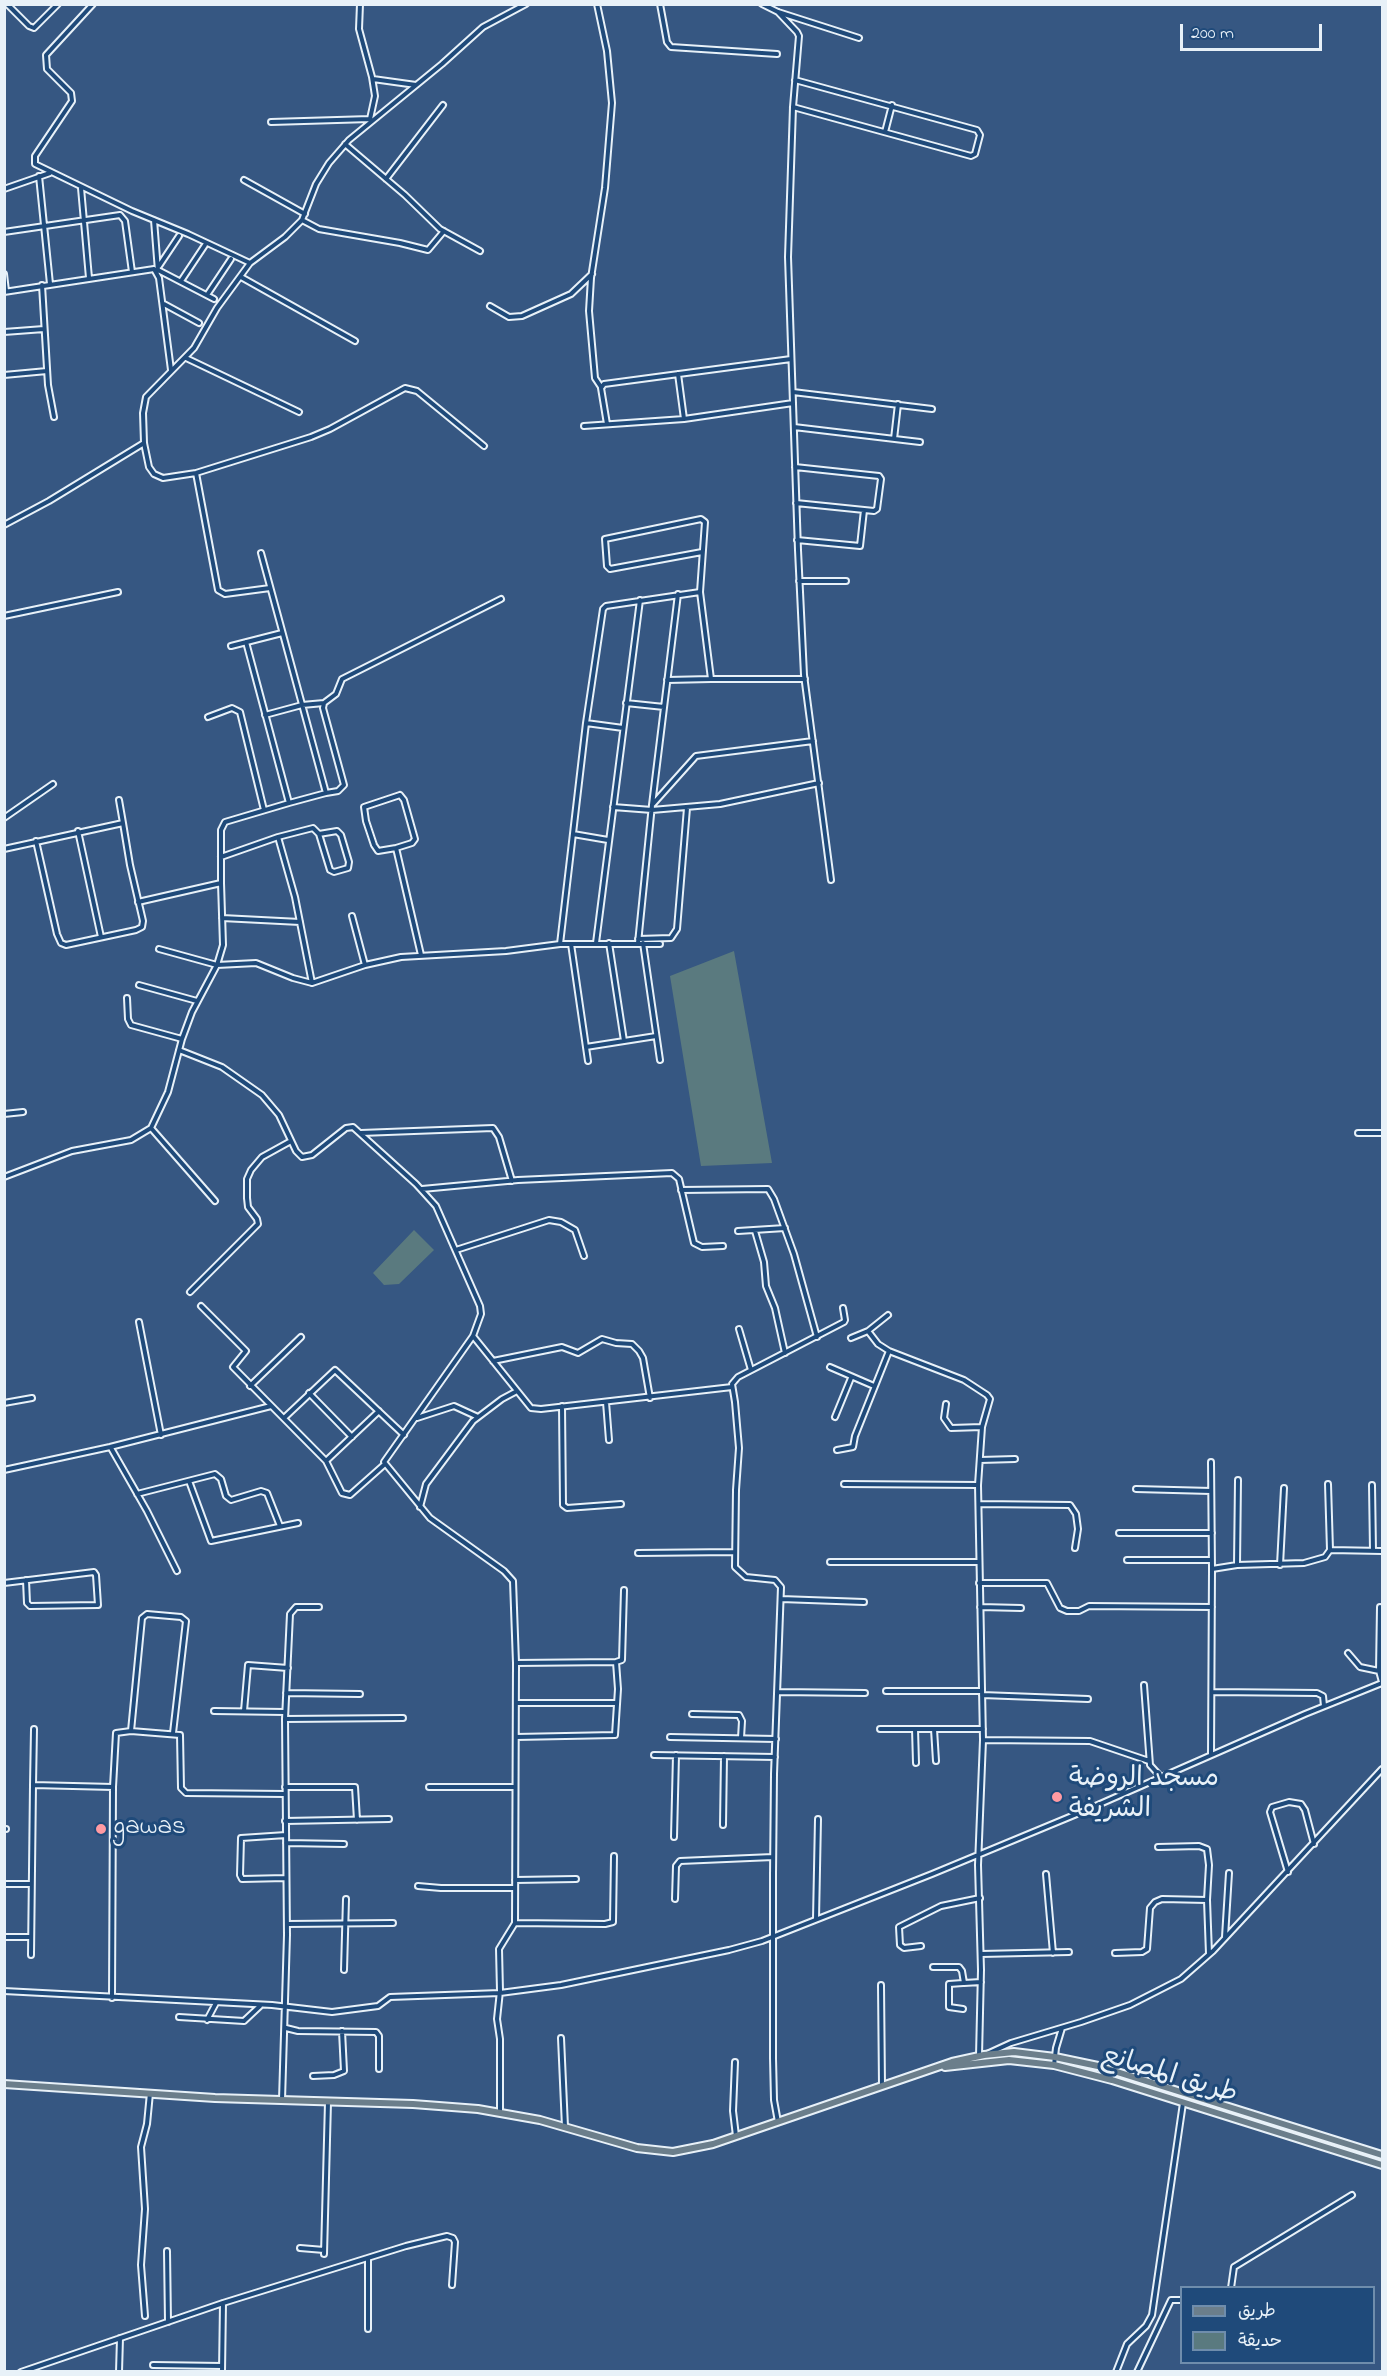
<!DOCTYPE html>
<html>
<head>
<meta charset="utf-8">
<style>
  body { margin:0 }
  #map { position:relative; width:1387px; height:2376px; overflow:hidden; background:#365782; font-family:"Indie Flower","Playpen Sans Arabic",sans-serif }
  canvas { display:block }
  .frame { position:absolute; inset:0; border:6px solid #e8f1f8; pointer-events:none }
  .legend { position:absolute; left:1180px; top:2286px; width:195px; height:78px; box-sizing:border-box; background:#1f4a7a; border:2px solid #6f8dac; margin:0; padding:8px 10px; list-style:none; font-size:18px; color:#e8f1f8 }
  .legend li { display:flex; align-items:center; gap:12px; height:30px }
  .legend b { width:30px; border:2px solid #6f8dac }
  .scale { position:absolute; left:1180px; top:24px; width:142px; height:27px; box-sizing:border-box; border:3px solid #e8f1f8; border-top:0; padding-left:8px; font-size:18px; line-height:21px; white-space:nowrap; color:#e8f1f8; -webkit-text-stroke:4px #1f4a7a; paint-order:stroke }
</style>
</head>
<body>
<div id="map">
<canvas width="1387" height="2376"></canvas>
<div class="frame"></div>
<ul class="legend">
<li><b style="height:8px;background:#6b7e8b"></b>طريق</li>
<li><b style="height:16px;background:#5a7a7f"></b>حديقة</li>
</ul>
<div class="scale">200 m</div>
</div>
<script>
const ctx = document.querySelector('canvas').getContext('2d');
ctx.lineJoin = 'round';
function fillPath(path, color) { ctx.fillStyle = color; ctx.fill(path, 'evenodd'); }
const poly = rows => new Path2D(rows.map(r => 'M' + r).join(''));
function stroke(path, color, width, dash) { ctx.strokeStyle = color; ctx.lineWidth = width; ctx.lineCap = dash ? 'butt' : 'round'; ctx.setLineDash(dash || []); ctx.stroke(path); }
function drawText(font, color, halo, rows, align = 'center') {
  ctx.font = font + ' "Indie Flower","Playpen Sans Arabic",sans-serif'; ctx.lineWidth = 6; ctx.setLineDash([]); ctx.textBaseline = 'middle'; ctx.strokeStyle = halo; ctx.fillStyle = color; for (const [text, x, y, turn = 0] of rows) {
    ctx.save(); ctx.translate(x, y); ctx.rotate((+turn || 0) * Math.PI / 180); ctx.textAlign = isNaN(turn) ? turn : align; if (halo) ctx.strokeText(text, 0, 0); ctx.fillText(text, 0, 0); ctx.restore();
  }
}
const green = poly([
  [734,951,772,1163,701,1166,670,976],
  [414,1230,434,1250,399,1284,384,1285,373,1273]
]);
const minor = poly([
  [7,4,29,26,34,28,58,4],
  [93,4,46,55,47,69,71,93,72,101,35,156,35,164,132,211,188,234,250,263,217,308,194,348,146,397,143,413,144,443,149,467,154,474,163,478,196,473,311,437,330,429,405,388,417,391,484,446],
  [360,4,359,29,372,77,375,96,370,119],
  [597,4,607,51,612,103,605,188,591,278,589,311,595,378,601,387],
  [660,4,667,42,671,47,777,54],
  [762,4,778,12,859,38],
  [778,12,797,32,799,36,793,107,788,257,798,550,804,675,831,880],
  [373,79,416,85],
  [793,107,971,156,975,154,980,135,977,130,795,80],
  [271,122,370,119],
  [885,132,892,105],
  [345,144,405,195,440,229,480,251],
  [39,176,50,284],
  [386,179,443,105],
  [244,180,305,214],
  [81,188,89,278],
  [4,189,50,173],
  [154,220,158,271],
  [302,220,319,229,400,243,428,250,444,231],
  [4,232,120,215,125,221,132,272],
  [250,263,285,237,302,220,316,184,329,163,349,140,442,64,483,27,526,4],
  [159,266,179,236],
  [158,270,214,299],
  [4,274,6,291],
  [241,277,355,341],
  [181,281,205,245],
  [42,285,48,385,54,417],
  [4,292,154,269,159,278,171,370],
  [207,295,231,259],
  [164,304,199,323],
  [490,306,509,317,522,316,571,294,592,274],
  [4,332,44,329],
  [186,358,299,412],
  [678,374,684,419],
  [4,375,47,371],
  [793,392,932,409],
  [607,424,601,388,604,384,791,359],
  [584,426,684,419,793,403],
  [794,427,920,442],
  [894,439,898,404],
  [795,467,879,476,881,479,877,509,874,511,796,503],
  [196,473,218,590,225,594,270,588],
  [4,525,49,501,144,443],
  [797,540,860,546,864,510],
  [799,581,846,581],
  [4,616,118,592],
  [246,642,289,803,326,793,261,553],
  [231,646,282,633],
  [711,679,805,679],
  [667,680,711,679,700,592,705,522,701,519,605,539,607,566,610,569,702,552],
  [626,703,664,707],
  [265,715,302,705,324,703],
  [208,717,232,708,240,712,264,810],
  [586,723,623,728],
  [326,793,338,791,344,785,323,708,324,703,336,694,342,679,501,599],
  [400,795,404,800,415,839,412,843,396,848,378,851,374,845,366,821,364,807,400,795],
  [653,804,696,756,813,741],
  [613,807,652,810,720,804,819,783],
  [4,818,53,784],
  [78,831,101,937],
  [573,834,608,840],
  [278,837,313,828,319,834,330,870,334,872,348,868,349,862,341,835,337,831,319,834],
  [36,841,57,934,61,943,66,945,136,930,142,927,143,921,130,865,123,823],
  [396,848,421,955],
  [4,849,123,823,119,800],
  [221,857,278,837,295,897,312,983],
  [138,902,221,883,221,830,225,822,289,803],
  [352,916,365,965],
  [222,918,300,922],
  [638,939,671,938,677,929,687,808],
  [596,943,640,600],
  [609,943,624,1041],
  [638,943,652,805,678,594],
  [643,943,660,1060],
  [560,944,586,723,603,609,606,606,700,592],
  [571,944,588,1061],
  [159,949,217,965,223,945,221,883],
  [139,985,197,1001],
  [127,998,128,1019,131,1025,182,1039],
  [586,1047,656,1036],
  [179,1050,222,1067,262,1095,279,1115,296,1151,302,1157,312,1155,346,1128,353,1127,416,1184,436,1206,480,1306,481,1314,473,1336,531,1408,541,1409,732,1387],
  [4,1114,23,1112],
  [151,1128,215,1201],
  [361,1133,493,1128,499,1137,512,1181],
  [1358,1133,1382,1133],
  [4,1177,72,1151,131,1140,151,1128,168,1092,182,1039,192,1012,217,965,256,963,293,978,312,983,365,965,401,957,506,951,560,944,660,944],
  [422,1189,518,1180,672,1173,679,1179,694,1243,702,1247,723,1246],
  [681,1190,768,1189,774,1199,794,1254,817,1337],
  [738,1231,785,1228],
  [755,1231,764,1262,766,1286,775,1308,785,1353],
  [456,1250,549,1220,561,1222,575,1230,584,1256],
  [190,1292,258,1224,257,1219,248,1207,247,1198,247,1179,251,1170,262,1157,291,1141],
  [201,1306,246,1351,233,1367,326,1461,342,1493,350,1495,385,1464],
  [139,1322,161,1435],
  [739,1329,751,1370],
  [868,1331,878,1344,889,1351,964,1380,987,1395,990,1399,982,1427,978,1485,983,1740,978,1865,981,1970,979,2056],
  [473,1336,384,1462,430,1518,504,1571,513,1581,516,1663,515,1923,499,1949,500,1991,497,2019,500,2039,500,2112],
  [851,1338,868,1331,888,1315],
  [493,1361,562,1347,578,1353,602,1339,616,1343,632,1344,639,1351,643,1358,650,1398],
  [830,1367,874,1386],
  [250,1386,301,1337],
  [309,1393,352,1437],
  [606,1402,609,1440],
  [4,1403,32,1398],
  [946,1404,944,1418,951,1428,982,1427],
  [562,1406,563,1505,567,1508,621,1504],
  [835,1417,851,1378],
  [284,1418,335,1370,404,1435],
  [417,1418,454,1406,478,1417],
  [111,1448,147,1511,177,1571],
  [837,1450,853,1447,855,1436,889,1351],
  [980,1460,1015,1459],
  [326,1461,379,1411],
  [4,1470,110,1447,271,1406],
  [189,1481,211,1541,298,1523],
  [844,1484,978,1485],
  [1372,1485,1373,1551],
  [1136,1489,1211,1491],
  [137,1494,215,1474,221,1479,226,1496,231,1500,261,1491,267,1493,280,1526],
  [979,1504,1070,1505,1076,1514,1078,1529,1075,1548],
  [420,1507,426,1484,473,1421,502,1399,517,1391],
  [1119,1533,1212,1533],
  [1330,1550,1382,1551],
  [638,1553,734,1552],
  [1127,1560,1212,1560],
  [830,1562,979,1562],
  [1237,1565,1238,1480],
  [1280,1565,1284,1488],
  [1212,1569,1237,1565,1304,1563,1325,1557,1330,1550,1328,1484],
  [4,1583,94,1572,96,1575,98,1605,30,1606,27,1603,26,1580],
  [979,1583,1047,1583,1060,1608,1067,1611,1079,1611,1089,1606,1212,1607],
  [781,1599,864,1602],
  [980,1607,1021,1608],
  [1380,1607,1379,1671,1382,1682],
  [1348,1653,1360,1667,1379,1671],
  [516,1663,616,1662,622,1660,624,1590],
  [1144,1685,1150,1765,1160,1776],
  [886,1691,982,1691],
  [778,1692,865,1693],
  [1212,1692,1317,1693,1323,1696,1324,1706],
  [286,1693,360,1694],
  [982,1695,1088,1699],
  [516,1703,617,1703],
  [214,1711,285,1712],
  [244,1711,248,1665,288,1668],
  [692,1714,739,1715,742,1721,741,1738],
  [285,1719,403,1718],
  [34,1729,33,1785,113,1787],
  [880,1729,983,1729],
  [915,1729,916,1763],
  [934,1729,936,1761],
  [131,1731,142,1618,147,1614,181,1617,186,1621,173,1733],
  [516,1737,615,1735,618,1689,616,1662],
  [670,1737,776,1739],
  [983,1740,1090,1741,1149,1761],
  [654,1755,775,1757],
  [1211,1755,1212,1569,1211,1462],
  [285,1787,355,1787,357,1820],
  [429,1787,515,1787],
  [285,1821,389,1819],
  [723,1825,724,1756],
  [4,1829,6,1829],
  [674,1837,676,1755],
  [286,1843,344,1844],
  [1158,1847,1199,1846,1207,1849,1209,1865,1207,1900,1209,1954],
  [1288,1872,1270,1812,1272,1807,1289,1802,1301,1804,1305,1810,1314,1844],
  [1046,1874,1053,1953],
  [286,1878,242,1879,240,1875,241,1838,286,1835],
  [515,1880,576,1879],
  [4,1884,31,1884],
  [418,1886,441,1888,515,1888],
  [675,1899,676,1866,680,1861,773,1857],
  [816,1919,818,1819],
  [515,1923,605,1924,613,1922,614,1856],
  [287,1924,393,1923],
  [4,1937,31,1937],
  [1225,1937,1229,1873],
  [921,1946,904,1948,900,1945,899,1927,941,1906,980,1898],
  [1115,1953,1142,1952,1147,1949,1150,1908,1155,1902,1162,1899,1207,1900],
  [981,1954,1069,1952],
  [31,1955,33,1785],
  [933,1967,959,1967,962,1971,964,1983,981,1982],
  [344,1970,346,1899],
  [963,1983,949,1984,949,2007,963,2009],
  [881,1985,882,2086],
  [4,1991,272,2005,332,2012,378,2006,390,1997,500,1993,561,1985,729,1950,762,1941,932,1874,1084,1811,1305,1714,1382,1683],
  [112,1998,113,1787,116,1733,131,1731,180,1735,181,1788,186,1793,285,1794],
  [179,2017,244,2021,260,2006],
  [207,2020,216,2003],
  [286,2028,298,2031,376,2032,379,2036,379,2069],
  [561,2038,565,2127],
  [987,2054,1011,2043,1081,2022,1130,2005,1181,1979,1213,1951,1382,1769],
  [735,2062,733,2111,736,2136],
  [1054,2065,1056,2048,1062,2028],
  [313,2076,334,2075,344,2071,342,2031],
  [282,2100,287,1935,285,1719,290,1614,296,1607,319,1607],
  [778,2122,774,2100,773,2058,773,1875,774,1774,781,1587,775,1580,746,1577,735,1567,736,1490,739,1448,735,1402,732,1384,738,1377,844,1322,845,1320,843,1308],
  [300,2248,324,2250],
  [167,2251,168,2322],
  [324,2254,328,2102],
  [368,2258,368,2329],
  [1231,2288,1234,2267,1352,2195],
  [145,2316,141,2265,145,2209,141,2147,147,2124,150,2093],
  [153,2365,222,2366],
  [21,2372,223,2303,406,2246,447,2236,453,2238,455,2242,452,2285],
  [119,2372,120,2338],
  [222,2372,223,2303],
  [1116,2372,1127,2344,1146,2326,1152,2315,1183,2103],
  [1137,2372,1171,2300,1182,2300]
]);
const primary = poly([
  [945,2067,1009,2060,1054,2065,1112,2080,1382,2165],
  [4,2084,215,2098,413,2104,478,2109,540,2120,637,2148,673,2152,713,2144,952,2062,984,2055,1014,2052,1055,2057,1098,2066,1382,2155]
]);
const markers = [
  [1057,1797,6,"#ff9aa2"],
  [101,1829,6,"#ff9aa2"]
];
const poiNames = [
  ["مسجد الروضة",1069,1781],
  ["الشريفة",1069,1812],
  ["gawas",113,1829]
];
const streetNames = [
  ["طريق المصانع",1169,2077,17]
];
fillPath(green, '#5a7a7f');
stroke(minor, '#e8f1f8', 8);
stroke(primary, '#e8f1f8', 10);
stroke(minor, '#1f4a7a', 4);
stroke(primary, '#6b7e8b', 6);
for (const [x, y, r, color] of markers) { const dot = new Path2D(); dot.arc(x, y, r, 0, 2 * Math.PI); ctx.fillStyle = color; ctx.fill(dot); stroke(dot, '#1f4a7a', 2); }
drawText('27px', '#e8f1f8', '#1f4a7a', poiNames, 'left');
drawText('27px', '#e8f1f8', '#1f4a7a', streetNames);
</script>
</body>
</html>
